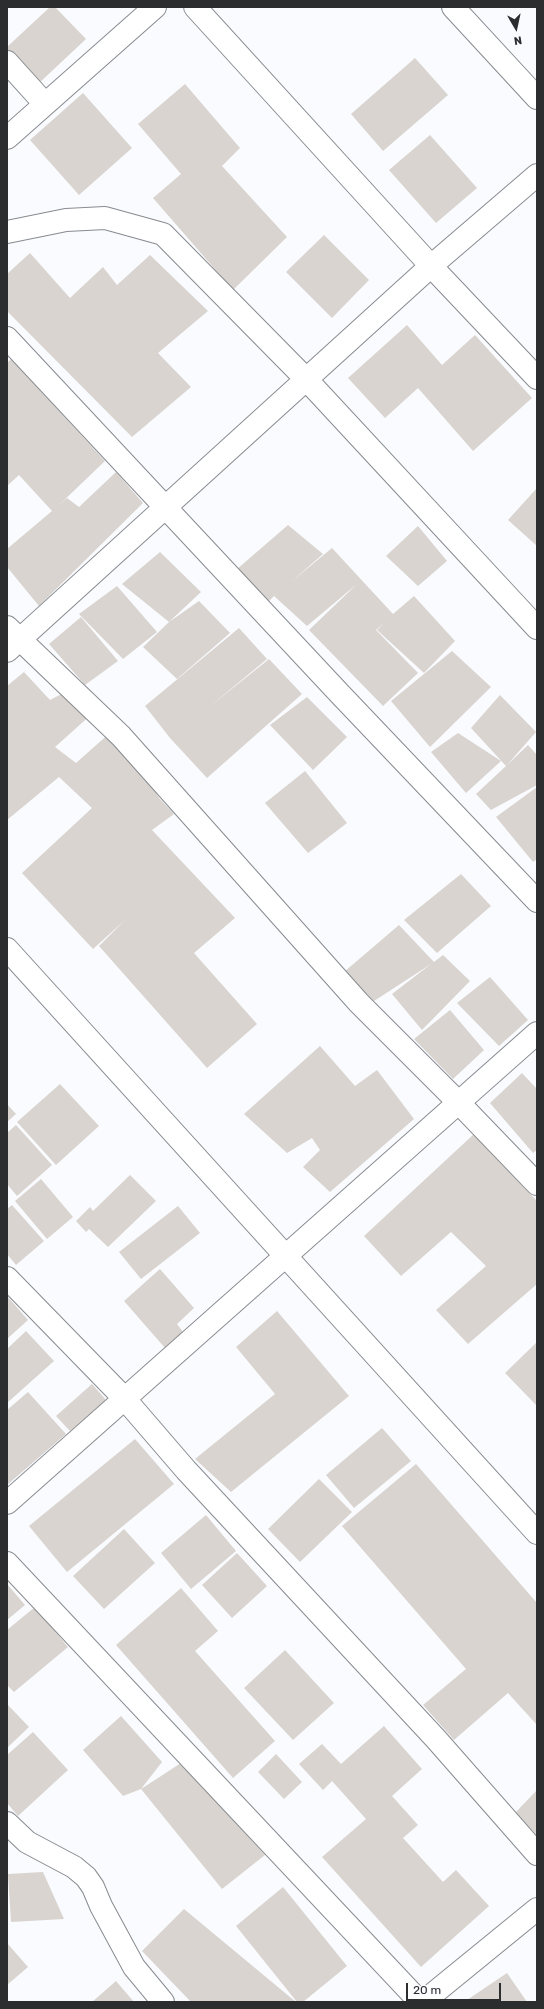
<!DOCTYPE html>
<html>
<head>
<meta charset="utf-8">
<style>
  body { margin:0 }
  #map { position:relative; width:544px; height:2009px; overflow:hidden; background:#f9fbff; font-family:Rubik,sans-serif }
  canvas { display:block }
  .frame { position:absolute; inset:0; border:8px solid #2c2d2f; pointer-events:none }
  .north { position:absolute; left:496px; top:8px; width:40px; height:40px; -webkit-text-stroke:3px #f9fbff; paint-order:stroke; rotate:171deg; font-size:11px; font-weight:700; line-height:16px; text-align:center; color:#2c2d2f }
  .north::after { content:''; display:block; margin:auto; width:14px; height:18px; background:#2c2d2f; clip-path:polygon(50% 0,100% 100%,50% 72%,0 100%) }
  .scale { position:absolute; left:406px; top:1983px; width:95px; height:18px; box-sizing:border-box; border:2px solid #2c2d2f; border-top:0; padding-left:5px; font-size:12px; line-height:14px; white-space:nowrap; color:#2c2d2f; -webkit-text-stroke:3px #f9fbff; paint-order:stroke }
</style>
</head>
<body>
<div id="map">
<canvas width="544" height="2009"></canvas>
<div class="frame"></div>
<div class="north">N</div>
<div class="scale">20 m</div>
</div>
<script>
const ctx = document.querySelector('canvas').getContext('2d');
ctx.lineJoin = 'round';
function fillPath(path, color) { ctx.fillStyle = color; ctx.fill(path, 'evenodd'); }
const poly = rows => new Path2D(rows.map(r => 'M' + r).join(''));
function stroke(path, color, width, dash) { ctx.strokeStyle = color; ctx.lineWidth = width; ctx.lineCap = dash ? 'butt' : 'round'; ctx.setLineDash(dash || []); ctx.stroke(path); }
const building = poly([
  [50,7,55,7,86,39,37,85,7,53,7,47],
  [415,58,448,95,383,151,351,114],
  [185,84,240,148,222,166,287,237,233,290,153,198,181,174,138,124],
  [83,93,132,148,79,195,30,140],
  [430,135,477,188,436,223,389,170],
  [324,235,369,280,332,318,286,272],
  [30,253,70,298,103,267,117,285,150,255,208,311,158,353,191,387,132,437,7,311,7,274],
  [407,325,442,365,475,335,532,398,473,451,418,388,385,418,348,378],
  [11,359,105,461,58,506,67,498,79,507,116,472,143,503,39,606,7,567,7,549,52,511,19,475,7,486,7,363],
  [537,488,537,546,508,520],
  [288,525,323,554,291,582,332,548,393,614,414,596,455,641,424,673,377,630,385,622,376,630,418,673,383,706,309,630,357,584,307,626,274,596,267,603,236,570],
  [418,526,447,561,418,586,386,556],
  [160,552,201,592,169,622,199,601,230,633,177,679,143,647,169,622,122,584],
  [117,586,157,632,123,659,79,614],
  [81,617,118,661,85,685,49,644],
  [239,628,267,659,208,708,269,659,302,694,207,778,170,738,145,706],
  [452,651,491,687,430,747,391,701],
  [24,672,50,700,69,690,93,713,55,747,76,763,112,731,160,799,174,814,152,830,235,918,194,953,257,1024,207,1068,99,946,125,920,93,949,22,873,92,808,59,777,7,820,7,686],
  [500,695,536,732,507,765,528,745,537,755,537,785,491,810,476,794,506,766,471,728],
  [307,697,347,737,313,770,270,725],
  [458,733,501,761,466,793,431,752],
  [305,771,347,823,308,853,265,803],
  [537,787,537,859,533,862,496,817],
  [461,874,491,906,437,953,404,920],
  [399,925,434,962,443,955,470,981,422,1030,392,994,431,964,374,1001,344,972],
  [490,977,528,1020,499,1046,457,1003],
  [450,1010,484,1050,453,1079,414,1039],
  [320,1046,355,1086,377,1070,414,1119,330,1192,303,1167,320,1150,312,1138,287,1153,244,1114],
  [522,1073,537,1089,537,1150,533,1153,490,1103],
  [60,1084,99,1126,56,1165,17,1122],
  [7,1104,16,1114,7,1122],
  [16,1125,52,1165,17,1196,7,1184,7,1133],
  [474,1134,537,1201,537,1284,468,1344,436,1310,486,1266,451,1232,401,1276,364,1236],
  [130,1175,156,1201,108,1247,89,1229,86,1232,76,1221,90,1207,93,1211],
  [41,1179,73,1217,47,1239,15,1201],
  [12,1205,44,1241,16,1265,7,1254,7,1209],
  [178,1206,200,1233,141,1279,119,1252],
  [160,1269,194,1308,177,1324,183,1332,165,1348,124,1301],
  [7,1296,28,1320,7,1339],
  [277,1311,349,1396,231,1492,195,1459,275,1394,236,1347],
  [26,1331,54,1361,7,1403,7,1349],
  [537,1342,537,1406,505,1373],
  [92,1384,106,1400,70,1431,56,1416],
  [28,1392,66,1434,7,1485,7,1410],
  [382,1428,411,1461,354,1508,326,1475],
  [135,1439,174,1484,67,1572,29,1526],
  [416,1464,537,1603,537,1725,508,1693,454,1740,423,1705,466,1669,342,1526],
  [319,1479,352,1512,300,1562,268,1529],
  [206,1515,236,1551,191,1589,161,1553],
  [124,1529,155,1563,104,1609,73,1576],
  [237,1553,267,1586,232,1618,202,1585],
  [7,1584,25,1605,7,1620],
  [181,1588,218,1631,195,1651,275,1741,233,1778,116,1645],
  [35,1607,68,1647,14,1692,7,1685,7,1630],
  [285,1650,334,1703,293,1740,244,1688],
  [7,1704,29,1727,7,1748],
  [121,1716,162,1762,141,1789,123,1796,83,1750],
  [384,1726,422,1769,392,1796,418,1825,403,1838,443,1882,456,1870,489,1906,421,1967,322,1857,366,1819,332,1781,323,1790,299,1764,322,1744,341,1764],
  [33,1732,68,1770,18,1816,7,1803,7,1755],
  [276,1754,302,1782,284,1799,258,1772],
  [181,1763,265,1855,222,1889,141,1789],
  [537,1790,537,1835,515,1813],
  [43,1872,64,1919,11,1922,8,1874],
  [283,1887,347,1966,303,2002,297,2002,236,1926],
  [184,1909,296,2002,191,2002,142,1951],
  [7,1943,28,1967,7,1985],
  [507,1973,527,2002,464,2002],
  [116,1981,134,2002,92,2002]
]);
const minor = poly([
  [453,7,537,98],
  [7,62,45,104],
  [7,138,155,7],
  [537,175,431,266,537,378],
  [7,232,66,220,105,218,163,234,306,379,537,628],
  [7,338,339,693,537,901],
  [7,627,121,736,359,1003,458,1102,537,1184],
  [7,651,431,266,195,7],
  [7,1278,124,1398,186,1470,436,1739,537,1854],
  [7,1503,537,1033],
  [7,1563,420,2002],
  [7,1823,27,1842,74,1867,86,1877,93,1887,101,1906,134,1967,163,2002],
  [423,2002,537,1909]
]);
const tertiary = poly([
  [7,949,537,1533]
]);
fillPath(building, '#d9d4cf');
stroke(minor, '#878b8f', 24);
stroke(tertiary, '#878b8f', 24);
stroke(minor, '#fff', 22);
stroke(tertiary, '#fff', 22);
</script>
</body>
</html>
